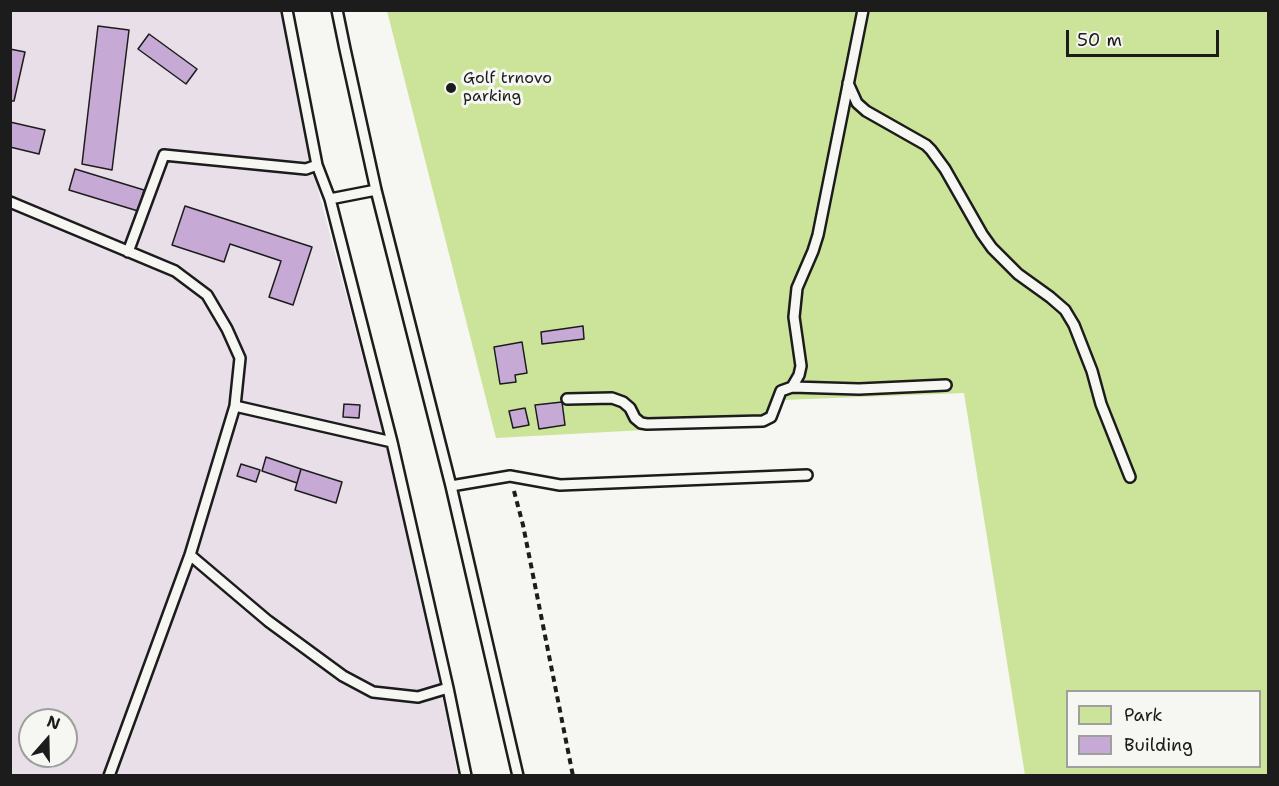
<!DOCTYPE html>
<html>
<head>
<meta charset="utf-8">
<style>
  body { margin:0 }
  #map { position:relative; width:1279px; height:786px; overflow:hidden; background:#f6f6f2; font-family:"Shantell Sans",sans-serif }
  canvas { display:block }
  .frame { position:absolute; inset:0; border:12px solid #1c1c1c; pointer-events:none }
  .legend { position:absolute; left:1066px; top:690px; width:195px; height:78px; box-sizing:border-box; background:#f6f6f2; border:2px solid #9f9f9c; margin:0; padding:8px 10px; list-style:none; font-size:18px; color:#1c1c1c }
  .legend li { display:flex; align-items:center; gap:12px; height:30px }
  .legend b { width:30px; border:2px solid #9f9f9c }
  .north { position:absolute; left:18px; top:708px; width:60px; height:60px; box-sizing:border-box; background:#f6f6f2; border:2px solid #9f9f9c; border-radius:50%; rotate:20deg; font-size:16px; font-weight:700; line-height:24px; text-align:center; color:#1c1c1c }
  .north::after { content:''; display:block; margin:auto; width:21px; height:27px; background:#1c1c1c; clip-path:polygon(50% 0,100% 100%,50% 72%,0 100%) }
  .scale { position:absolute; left:1066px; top:30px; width:153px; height:27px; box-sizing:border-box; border:3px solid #1c1c1c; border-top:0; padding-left:8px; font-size:18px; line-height:21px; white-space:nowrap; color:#1c1c1c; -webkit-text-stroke:4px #f6f6f2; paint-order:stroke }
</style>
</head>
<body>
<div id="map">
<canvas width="1279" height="786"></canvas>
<div class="frame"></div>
<ul class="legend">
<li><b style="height:16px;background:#cce499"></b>Park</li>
<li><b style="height:16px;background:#c7a9d5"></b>Building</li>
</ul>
<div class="north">N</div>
<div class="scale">50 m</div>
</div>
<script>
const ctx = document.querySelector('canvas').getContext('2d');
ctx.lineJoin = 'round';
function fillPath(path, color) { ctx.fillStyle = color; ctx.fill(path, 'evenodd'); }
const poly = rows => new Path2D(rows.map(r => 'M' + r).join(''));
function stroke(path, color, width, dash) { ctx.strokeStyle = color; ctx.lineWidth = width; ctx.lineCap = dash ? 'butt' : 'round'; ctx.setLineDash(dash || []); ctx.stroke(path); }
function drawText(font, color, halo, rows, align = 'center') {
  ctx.font = font + ' "Shantell Sans",sans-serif'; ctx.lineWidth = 6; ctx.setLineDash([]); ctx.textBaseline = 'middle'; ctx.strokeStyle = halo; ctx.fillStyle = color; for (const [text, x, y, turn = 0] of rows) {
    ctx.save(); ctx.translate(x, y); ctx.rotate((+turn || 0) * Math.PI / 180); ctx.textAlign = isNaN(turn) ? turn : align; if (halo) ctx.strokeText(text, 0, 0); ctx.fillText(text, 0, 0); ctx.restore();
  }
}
const built = poly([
  [10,11,280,11,306,144,384,438,437,672,458,775,11,775],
  [30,720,66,720,66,756,30,756]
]);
const green = poly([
  [387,11,1268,11,1268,775,1025,775,964,393,783,400,774,423,496,438],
  [1068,692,1260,692,1260,766,1068,766]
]);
const building = poly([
  [98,26,129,30,112,170,82,164,98,26],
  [149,34,197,69,186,84,138,49,149,34],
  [10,49,25,52,14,101,10,101,10,49],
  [10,122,45,130,39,154,10,147,10,122],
  [75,169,144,190,138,211,69,190,75,169],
  [185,206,312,247,293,305,269,297,281,261,230,244,224,262,172,245,185,206],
  [583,326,584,339,542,344,541,332,583,326],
  [522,342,527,373,515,375,516,382,500,384,494,347,522,342],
  [562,402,565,425,539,429,535,405,562,402],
  [344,404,360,405,359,418,343,417,344,404],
  [525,408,529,425,513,428,509,411,525,408],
  [266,457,301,469,297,483,262,471,266,457],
  [241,464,260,470,256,482,237,476,241,464],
  [301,469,342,482,336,503,295,490,301,469]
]);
const path = poly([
  [514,491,523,525,573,776]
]);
const lane = poly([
  [287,10,317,165,330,199,392,442,448,688,466,776],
  [337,10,345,49,376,190,451,486,518,776],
  [848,83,857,103,866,111,926,145,931,150,945,169,982,234,992,248,1018,274,1050,297,1065,310,1074,325,1092,371,1101,404,1130,477],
  [330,199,376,190],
  [10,202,175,271,207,295,227,329,240,358,235,406,190,555,109,776],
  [128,252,164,155,306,169,317,165],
  [792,387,859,389,946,385],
  [567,399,612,398,623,402,630,408,635,418,641,423,647,424,763,421,771,417,781,391,792,387,799,375,801,366,794,317,797,288,813,251,818,235,863,10],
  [235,406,392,442],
  [451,486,510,476,560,485,807,475],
  [190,555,268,621,343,676,373,692,418,697,448,688]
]);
const markers = [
  [451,88,6,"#1c1c1c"]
];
const poiNames = [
  ["Golf trnovo",463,79],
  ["parking",463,97]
];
fillPath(built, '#e8dfe9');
fillPath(green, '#cce499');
fillPath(building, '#c7a9d5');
stroke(building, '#1c1c1c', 1.5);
stroke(lane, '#1c1c1c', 14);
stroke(path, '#1c1c1c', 4, [6, 4.5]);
stroke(lane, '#f6f6f2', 9);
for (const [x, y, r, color] of markers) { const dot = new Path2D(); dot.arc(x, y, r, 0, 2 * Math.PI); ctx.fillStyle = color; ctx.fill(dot); stroke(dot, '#f6f6f2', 2); }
drawText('16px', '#1c1c1c', '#f6f6f2', poiNames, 'left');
</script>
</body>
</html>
